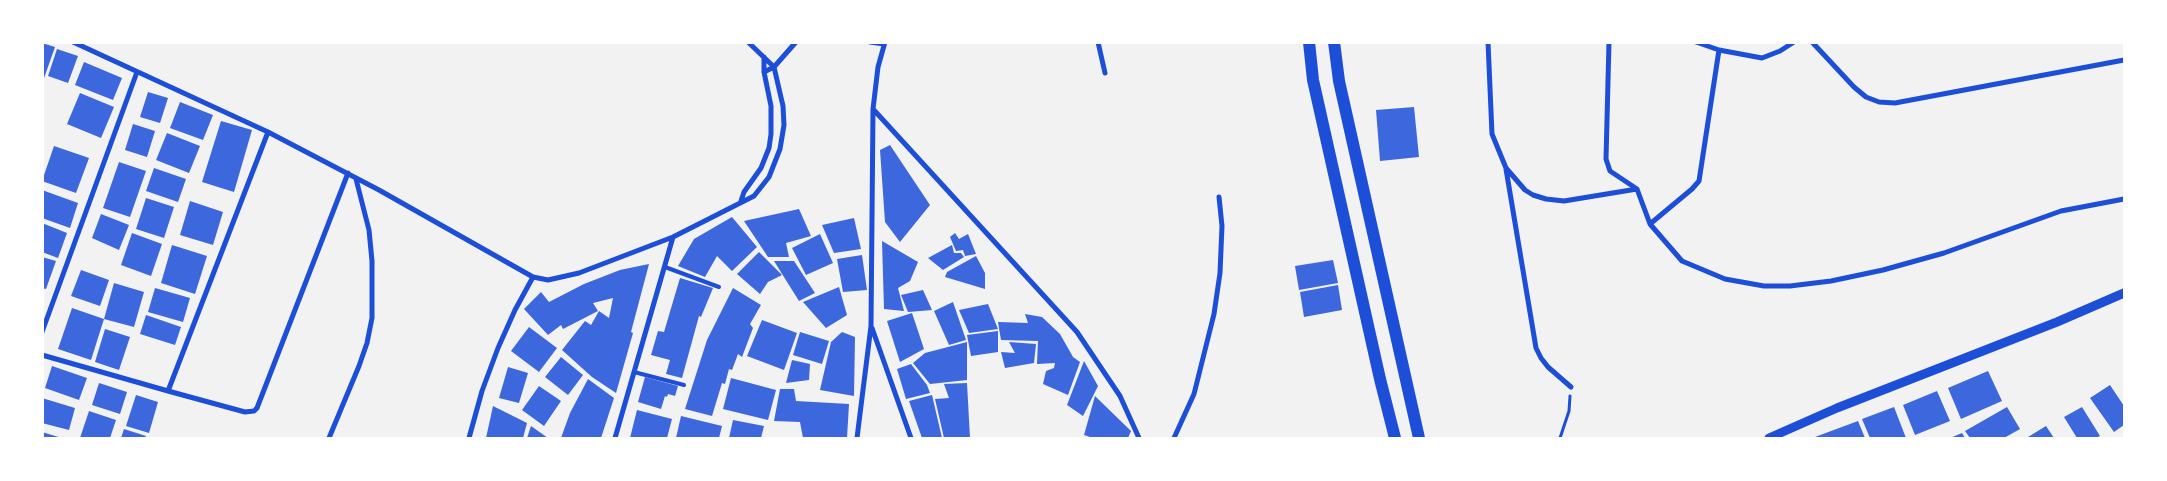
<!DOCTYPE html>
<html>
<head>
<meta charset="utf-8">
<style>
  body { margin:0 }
  #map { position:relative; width:2167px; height:481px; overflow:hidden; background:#f2f2f2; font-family:"DM Sans",sans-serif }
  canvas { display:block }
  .frame { position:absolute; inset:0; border:44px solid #fff; pointer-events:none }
</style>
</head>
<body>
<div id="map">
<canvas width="2167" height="481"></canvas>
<div class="frame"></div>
</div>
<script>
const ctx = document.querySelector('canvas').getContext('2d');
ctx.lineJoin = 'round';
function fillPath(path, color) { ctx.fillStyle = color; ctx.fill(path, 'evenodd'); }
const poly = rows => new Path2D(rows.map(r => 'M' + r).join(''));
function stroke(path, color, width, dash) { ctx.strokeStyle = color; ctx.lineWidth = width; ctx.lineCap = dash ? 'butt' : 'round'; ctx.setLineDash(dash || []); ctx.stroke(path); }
const building = poly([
  [42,43,55,47,43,81,42,81],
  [57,49,78,56,68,83,48,76],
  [84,62,122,78,113,100,75,85],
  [148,92,168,98,160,123,140,117],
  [80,93,114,107,101,138,67,124],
  [180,102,213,115,203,140,170,128],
  [1414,107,1419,157,1380,161,1376,110],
  [221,121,252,130,234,192,202,182],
  [133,124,155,131,147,157,125,150],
  [167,133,200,146,189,173,156,160],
  [890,145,930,205,900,242,885,222,880,150],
  [54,146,89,158,76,193,42,181],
  [119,162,146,171,130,217,103,208],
  [154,168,186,179,178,202,146,191],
  [42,190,78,203,70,228,42,218],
  [146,198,174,207,164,238,136,229],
  [190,201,223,212,213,245,180,235],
  [799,209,811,236,786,243,789,257,768,257,744,221],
  [101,214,129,225,119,250,92,238],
  [732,217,757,247,732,271,717,256,705,277,678,266,694,239],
  [854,218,861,249,834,253,822,225],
  [42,223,67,233,58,258,42,252],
  [132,233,162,244,151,276,121,265],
  [955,233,959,239,968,234,976,254,965,256,963,250,956,251,950,237],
  [820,234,833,263,806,275,792,248],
  [882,241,918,262,910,281,898,288,904,311,884,309],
  [172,245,207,256,195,294,161,283],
  [952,245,954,253,961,253,964,257,943,270,928,258],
  [759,252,782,275,768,282,760,294,737,274],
  [862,255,867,290,843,292,837,259],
  [976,256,985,273,985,289,945,277,947,272],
  [42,257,56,261,46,289,42,288],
  [1333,260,1338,283,1299,290,1295,266],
  [774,261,794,261,815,293,799,301],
  [649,264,631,332,633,333,616,393,592,377,562,350,585,321,591,325,599,311,609,318,613,298,593,303,598,311,563,329,561,325,548,335,524,309,541,292,549,302,584,284,620,270],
  [81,270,109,280,100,306,71,296],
  [680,278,713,288,701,317,699,316,682,378,666,374,670,360,651,355,658,331,664,332],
  [114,283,144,292,134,327,104,319],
  [1338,285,1342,310,1304,317,1300,292],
  [839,287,847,315,826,328,803,302],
  [155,288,190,298,183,322,148,312],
  [733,288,761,305,750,324,753,328,742,357,738,354,732,370,729,369,725,384,722,383,712,416,685,409,707,340],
  [923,290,932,310,908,312,901,295],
  [953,302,966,340,949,345,934,311],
  [988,304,998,329,969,333,959,310],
  [72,308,104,319,91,360,58,349],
  [912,313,924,349,900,362,887,321],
  [1025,314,1042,317,1060,334,1073,357,1080,362,1068,395,1043,384,1046,371,1054,368,1055,363,1037,364,1038,341,1001,340,998,322,1028,323],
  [146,315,181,327,175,345,140,334],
  [762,320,797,333,784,370,747,356],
  [529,327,557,348,539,372,511,351],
  [105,329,130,337,119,370,95,362],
  [998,331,998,352,971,356,967,335],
  [800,332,829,341,822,364,793,355],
  [842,332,855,337,854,396,820,390,831,342],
  [967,342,967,380,930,384,913,363,925,353],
  [1009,342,1036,344,1034,363,1005,368,1001,352,1015,353],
  [561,357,583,375,568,395,545,377],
  [792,360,810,364,809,380,786,383],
  [1084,361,1098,386,1083,416,1067,405],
  [911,364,927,385,930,393,906,399,897,369],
  [52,366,87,378,79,400,45,388],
  [508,367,528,373,519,403,499,398],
  [1988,371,2002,401,1961,419,1948,388],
  [645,377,678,386,675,396,668,394,667,397,665,396,661,409,638,402],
  [731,378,776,390,768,420,723,409],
  [588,379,614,398,601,438,561,438,570,413],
  [99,383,127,392,120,414,92,405],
  [967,383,970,438,944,438,935,399,949,398,944,384],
  [2110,385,2124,406,2124,425,2114,432,2090,398],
  [539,386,561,401,544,426,522,410],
  [780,389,794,389,796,401,849,404,847,438,803,438,800,422,774,421],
  [1937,391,1950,421,1915,435,1903,405],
  [136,395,158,402,149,433,126,426],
  [932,395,942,438,922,438,909,401],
  [1095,396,1131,431,1128,438,1093,438,1084,435],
  [42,398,75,408,69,430,42,423],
  [493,406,527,423,523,438,486,438],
  [1894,407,1906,438,1870,438,1862,419],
  [2007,407,2020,429,2004,438,1970,438,1965,431],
  [2082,407,2100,436,2096,438,2077,438,2064,417],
  [637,410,672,419,667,438,630,438],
  [89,411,116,420,110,438,80,438],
  [681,416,722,426,719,438,676,438],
  [733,420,764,426,761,438,729,438],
  [1858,421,1865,438,1815,438,1815,437],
  [531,426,548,438,527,438],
  [2046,426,2054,438,2029,438,2028,437],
  [124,429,146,436,145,438,121,438],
  [42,432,62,438,42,438],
  [1962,433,1965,438,1950,438]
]);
const path = poly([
  [1560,438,1569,411,1570,396]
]);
const service = poly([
  [665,267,719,287],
  [634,372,684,385]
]);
const minor = poly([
  [73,42,268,132,379,190,533,277,548,280,579,273,673,237,754,196,769,177,780,149,784,125,783,106,774,67],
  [748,42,774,67],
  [870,42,884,44],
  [1098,42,1105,73],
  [1488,42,1492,134,1506,168,1525,190,1533,195,1546,199,1564,201,1637,189,1650,224,1682,261,1725,279,1764,286,1790,286,1831,281,1883,270,1944,253,2061,211,2124,199],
  [1609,42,1606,159,1610,171,1637,189],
  [1696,42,1719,50],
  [1812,42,1854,87,1866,97,1879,102,1895,103,2124,60],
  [764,72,774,67,796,42],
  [873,109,1077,332,1120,396,1139,438],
  [1506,169,1536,348,1541,358,1548,367,1571,387],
  [741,201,744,192,761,168,769,148,771,134,771,106,764,72,764,57],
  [1650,224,1692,189,1699,181,1719,50,1762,58,1780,51,1794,42],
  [872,328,911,438],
  [42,332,137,72],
  [42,355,168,391,245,412,254,411,257,408,348,173],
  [168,391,268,132],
  [329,438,359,366,367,343,372,318,372,261,369,230,356,179],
  [469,438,482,391,498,348,515,310,533,277],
  [615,438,673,237],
  [857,438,871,326,873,109,878,67,885,42],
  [1174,438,1194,394,1214,314,1220,273,1222,226,1219,197]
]);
const tertiary = poly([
  [1769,438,1837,408,2057,322,2124,293]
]);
const trunk = poly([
  [1309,42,1313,80,1380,379,1395,438],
  [1334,42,1339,81,1419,438]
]);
fillPath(building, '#3d67dc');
stroke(path, '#1d4ed8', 3);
stroke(service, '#1d4ed8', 4);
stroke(minor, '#1d4ed8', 5);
stroke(tertiary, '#1d4ed8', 9);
stroke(trunk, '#1d4ed8', 12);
</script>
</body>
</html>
